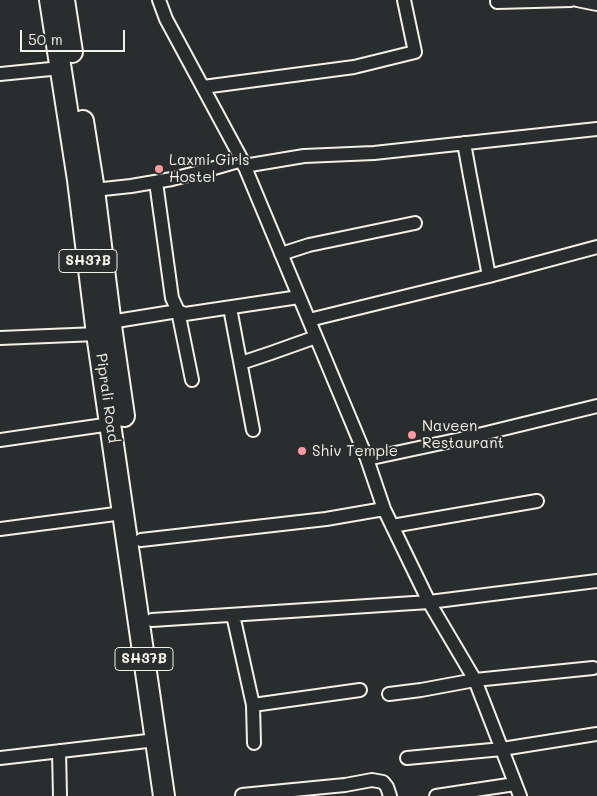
<!DOCTYPE html>
<html>
<head>
<meta charset="utf-8">
<style>
  body { margin:0 }
  #map { position:relative; width:597px; height:796px; overflow:hidden; background:#2a2d2e; font-family:Mali,sans-serif }
  canvas { display:block }
  .scale { position:absolute; left:20px; top:30px; width:105px; height:22px; box-sizing:border-box; border:2px solid #f4f1e8; border-top:0; padding-left:6px; font-size:15px; line-height:18px; white-space:nowrap; color:#f4f1e8; -webkit-text-stroke:4px #2a2d2e; paint-order:stroke }
</style>
</head>
<body>
<div id="map">
<canvas width="597" height="796"></canvas>
<div class="scale">50 m</div>
</div>
<script>
const ctx = document.querySelector('canvas').getContext('2d');
ctx.lineJoin = 'round';
const poly = rows => new Path2D(rows.map(r => 'M' + r).join(''));
function stroke(path, color, width, dash) { ctx.strokeStyle = color; ctx.lineWidth = width; ctx.lineCap = dash ? 'butt' : 'round'; ctx.setLineDash(dash || []); ctx.stroke(path); }
function drawText(font, color, halo, rows, align = 'center') {
  ctx.font = font + ' Mali,sans-serif'; ctx.lineWidth = 4; ctx.setLineDash([]); ctx.textBaseline = 'middle'; ctx.strokeStyle = halo; ctx.fillStyle = color; for (const [text, x, y, turn = 0] of rows) {
    ctx.save(); ctx.translate(x, y); ctx.rotate((+turn || 0) * Math.PI / 180); ctx.textAlign = isNaN(turn) ? turn : align; if (halo) ctx.strokeText(text, 0, 0); ctx.fillText(text, 0, 0); ctx.restore();
  }
}
const minor = poly([
  [159,0,166,19,242,160,367,459,384,509,429,602,475,680,520,796],
  [577,0,597,4],
  [497,2,571,0],
  [0,74,61,68],
  [203,87,354,67,415,52,404,0],
  [464,143,470,176,489,276,597,247],
  [244,166,304,156,374,153,597,129],
  [156,182,172,298,178,311,185,314,299,297],
  [94,190,131,186,172,179,204,171,242,160],
  [281,254,309,245,415,223],
  [230,308,253,430],
  [309,320,489,276],
  [0,338,97,334,110,322,178,311,192,380],
  [241,363,271,353,316,337],
  [0,440,111,424],
  [367,459,470,437,597,406],
  [392,526,537,501],
  [0,529,123,513],
  [141,540,326,519,384,509],
  [233,615,253,705,360,690],
  [152,620,429,602,597,581],
  [389,694,421,690,475,680,593,668],
  [253,705,254,743],
  [59,751,60,796],
  [0,758,156,740],
  [407,758,502,749,597,734],
  [242,795,345,785,372,780,383,782,387,787,390,796],
  [436,796,515,784]
]);
const primary = poly([
  [50,0,78,180,97,334,164,796],
  [64,0,72,52],
  [83,121,94,190,112,333,124,416]
]);
const markers = [
  [159,169,5,"#ff9aa2"],
  [412,435,5,"#ff9aa2"],
  [302,451,5,"#ff9aa2"]
];
const shields = [
  [88,261,58],
  [144,659,58]
];
const shieldNames = [
  ["SH37B",88,261],
  ["SH37B",144,659]
];
const poiNames = [
  ["Laxmi Girls",169,160],
  ["Hostel",169,177],
  ["Naveen",422,426],
  ["Restaurant",422,443],
  ["Shiv Temple",312,451]
];
const streetNames = [
  ["Piprali Road",107,398,82]
];
stroke(minor, '#f4f1e8', 16);
stroke(primary, '#f4f1e8', 24);
stroke(minor, '#2a2d2e', 12);
stroke(primary, '#2a2d2e', 20);
for (const [x, y, r, color] of markers) { const dot = new Path2D(); dot.arc(x, y, r, 0, 2 * Math.PI); ctx.fillStyle = color; ctx.fill(dot); stroke(dot, '#2a2d2e', 2); }
for (const [x, y, w] of shields) { const box = new Path2D(); box.roundRect(x - w / 2, y - 11.5, w, 23, 4); ctx.fillStyle = '#2a2d2e'; ctx.fill(box); stroke(box, '#f4f1e8', 1); }
drawText('bold 14px', '#f4f1e8', null, shieldNames);
drawText('15px', '#f4f1e8', '#2a2d2e', poiNames, 'left');
drawText('15px', '#f4f1e8', '#2a2d2e', streetNames);
</script>
</body>
</html>
